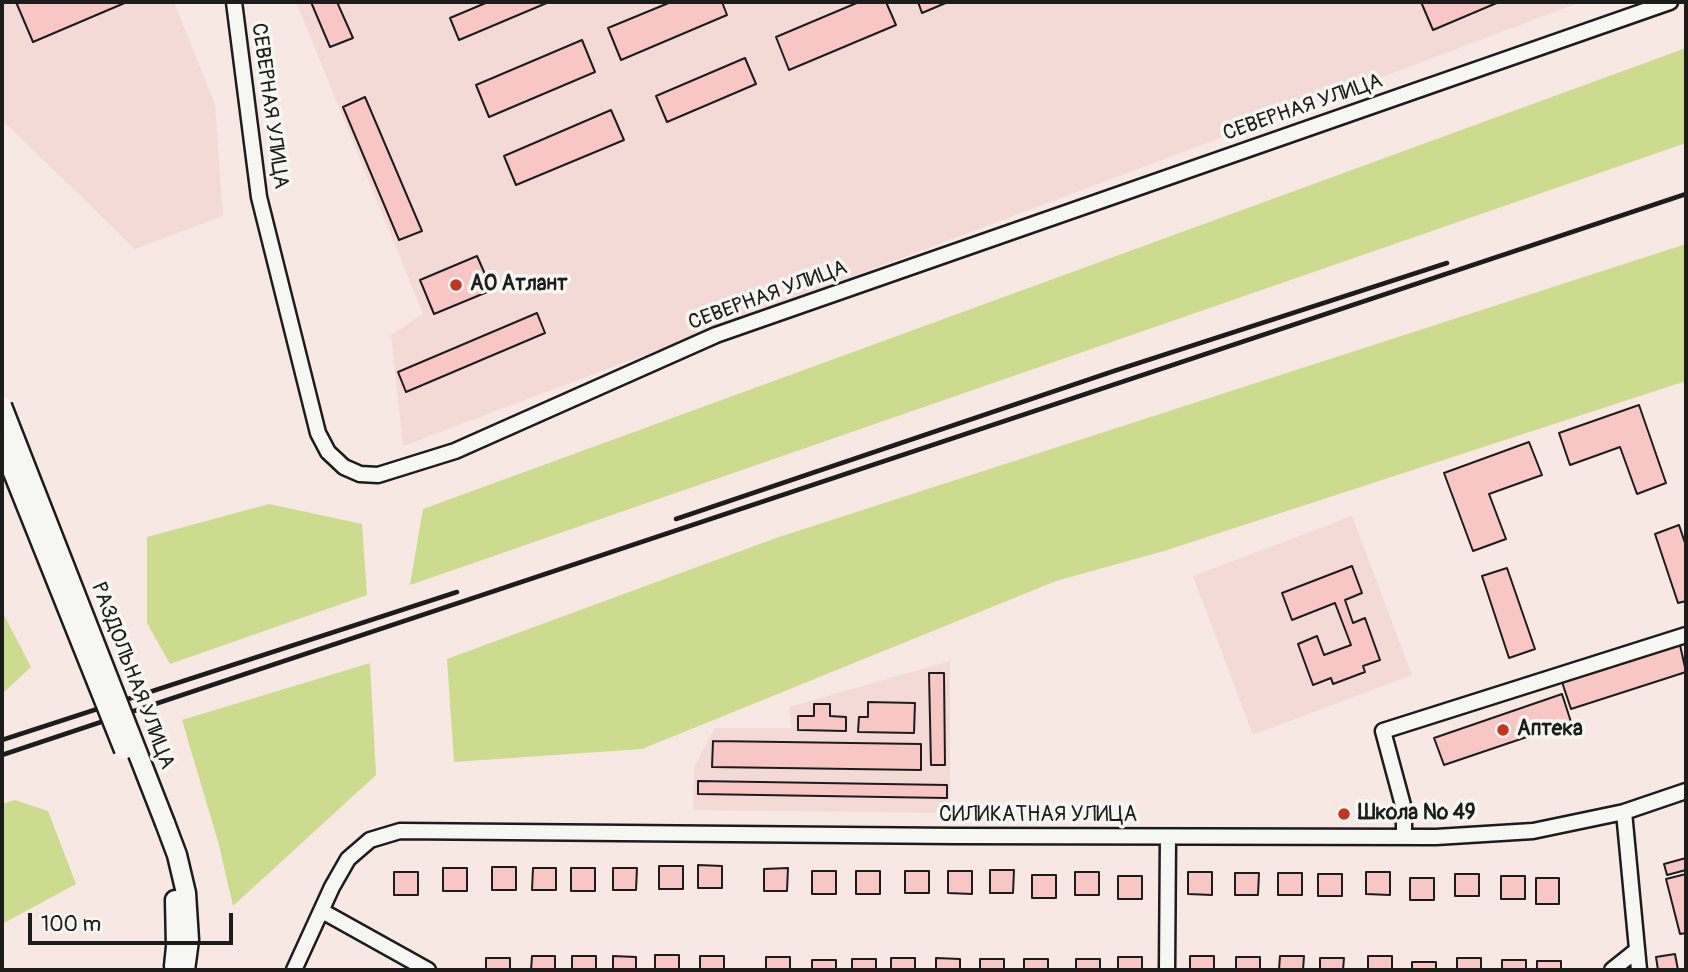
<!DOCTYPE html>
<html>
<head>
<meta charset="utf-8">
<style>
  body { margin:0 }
  #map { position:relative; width:1688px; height:972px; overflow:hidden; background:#f7e8e4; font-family:Pangolin,sans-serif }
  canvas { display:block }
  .frame { position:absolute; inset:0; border:4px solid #1c1c1c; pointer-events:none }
  .scale { position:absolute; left:28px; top:913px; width:205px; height:32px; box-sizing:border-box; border:4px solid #1c1c1c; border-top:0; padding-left:9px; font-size:21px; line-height:24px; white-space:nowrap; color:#1c1c1c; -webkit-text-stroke:5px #f6f6f2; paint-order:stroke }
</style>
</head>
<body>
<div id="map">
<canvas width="1688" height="972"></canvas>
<div class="frame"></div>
<div class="scale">100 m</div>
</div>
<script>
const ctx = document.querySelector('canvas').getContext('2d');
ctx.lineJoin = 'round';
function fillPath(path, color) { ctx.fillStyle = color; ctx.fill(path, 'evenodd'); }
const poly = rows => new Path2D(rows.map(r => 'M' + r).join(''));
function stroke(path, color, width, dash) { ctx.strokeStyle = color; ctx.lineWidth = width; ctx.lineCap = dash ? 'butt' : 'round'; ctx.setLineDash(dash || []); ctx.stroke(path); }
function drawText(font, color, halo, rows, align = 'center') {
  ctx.font = font + ' Pangolin,sans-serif'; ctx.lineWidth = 7; ctx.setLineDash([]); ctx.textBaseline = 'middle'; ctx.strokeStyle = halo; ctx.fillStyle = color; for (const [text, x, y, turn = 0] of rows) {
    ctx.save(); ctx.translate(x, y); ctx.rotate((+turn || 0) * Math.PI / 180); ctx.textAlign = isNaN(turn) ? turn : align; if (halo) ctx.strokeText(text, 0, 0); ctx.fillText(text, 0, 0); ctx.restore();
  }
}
const built = poly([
  [2,2,174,2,215,104,223,216,135,249,2,120],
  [296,2,1581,2,403,446,391,335,423,314],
  [1352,516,1412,675,1253,735,1193,576],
  [950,661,950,813,693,810,694,767,715,728,791,728,789,707]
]);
const green = poly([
  [1686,48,1686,143,410,585,423,509],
  [1686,244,1686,381,1164,551,1056,581,642,749,454,762,447,659,776,538],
  [269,504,362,524,367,595,170,664,147,623,147,537],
  [2,611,31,667,2,694],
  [370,663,376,775,233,906,219,845,182,720],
  [15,800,48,811,76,884,2,924,2,804]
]);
const building = poly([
  [16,2,127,2,33,42,16,2],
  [311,2,337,2,353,38,330,47,311,2],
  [488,2,549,2,459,40,450,18,488,2],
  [671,2,722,2,727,15,621,60,608,28,671,2],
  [859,2,886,2,896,25,789,70,776,37,859,2],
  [918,2,948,2,922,13,918,2],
  [1421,2,1499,2,1433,30,1421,2],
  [582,40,595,72,489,117,476,85,582,40],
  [745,58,756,84,667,122,656,96,745,58],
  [365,97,422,231,399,240,343,107,365,97],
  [611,110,624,140,516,185,504,156,611,110],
  [477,256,492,290,434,314,420,280,477,256],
  [537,313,545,333,406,392,398,372,537,313],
  [1639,405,1666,483,1637,494,1620,447,1570,465,1559,433,1639,405],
  [1529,442,1542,475,1489,494,1506,539,1473,551,1444,473,1529,442],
  [1679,525,1686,546,1686,601,1678,603,1655,534,1679,525],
  [1352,566,1362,593,1345,600,1353,623,1365,618,1380,660,1363,666,1365,672,1333,684,1331,678,1313,685,1298,644,1317,636,1324,655,1351,645,1335,603,1292,620,1282,593,1352,566],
  [1507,568,1535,649,1509,658,1482,576,1507,568],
  [1680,645,1686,672,1571,709,1562,682,1680,645],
  [929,673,944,673,945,765,931,765,929,673],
  [1562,694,1571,722,1444,765,1434,738,1562,694],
  [868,702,915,703,914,733,858,732,859,717,868,717,868,702],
  [814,704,830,704,830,716,846,717,846,731,798,730,798,716,814,716,814,704],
  [713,741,921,744,921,770,712,767,713,741],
  [698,781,947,785,947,798,698,794,698,781],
  [1686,858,1686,870,1667,875,1664,864,1686,858],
  [698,865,722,866,722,888,698,888,698,865],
  [659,866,683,866,683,889,659,889,659,866],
  [492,867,516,867,516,890,492,890,492,867],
  [443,868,467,868,467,891,443,891,443,868],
  [533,868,556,868,556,890,532,890,533,868],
  [571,868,595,868,595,891,571,891,571,868],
  [613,868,637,868,636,890,613,890,613,868],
  [788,868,787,891,764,891,764,869,788,868],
  [990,870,1014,870,1013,893,990,893,990,870],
  [812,871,836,871,836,894,812,894,812,871],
  [856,871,880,871,880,894,856,894,856,871],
  [905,871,929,871,929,893,905,893,905,871],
  [948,871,972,871,972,894,948,893,948,871],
  [394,872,418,872,418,895,394,895,394,872],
  [1075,872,1099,872,1099,895,1075,895,1075,872],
  [1188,872,1212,872,1212,895,1188,894,1188,872],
  [1366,872,1390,872,1390,895,1366,894,1366,872],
  [1235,873,1259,873,1258,895,1235,895,1235,873],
  [1278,873,1302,873,1302,895,1278,895,1278,873],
  [1318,874,1342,874,1342,896,1318,896,1318,874],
  [1455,874,1479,874,1479,896,1455,896,1455,874],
  [1686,874,1686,933,1680,934,1666,879,1686,874],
  [1032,875,1056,875,1056,898,1032,898,1032,875],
  [1118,876,1142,876,1142,899,1118,899,1118,876],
  [1501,876,1525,876,1525,899,1501,899,1501,876],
  [1410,878,1434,878,1434,900,1410,900,1410,878],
  [1536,878,1559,878,1559,904,1536,904,1536,878],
  [1675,954,1678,970,1658,970,1656,957,1675,954],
  [655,955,679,955,679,970,655,970,655,955],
  [532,956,555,956,555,970,531,970,532,956],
  [572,956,596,956,596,970,572,970,572,956],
  [613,956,636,957,636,970,613,970,613,956],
  [700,956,724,956,724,970,700,970,700,956],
  [1190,956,1214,956,1214,970,1190,970,1190,956],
  [1280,956,1304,956,1303,970,1279,970,1280,956],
  [1368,956,1392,956,1392,970,1368,970,1368,956],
  [766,957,790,957,790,970,766,970,766,957],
  [1118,957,1142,957,1142,970,1118,970,1118,957],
  [1236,957,1260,957,1260,970,1236,970,1236,957],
  [486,958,510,958,510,970,486,970,486,958],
  [891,958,915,958,915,970,891,970,891,958],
  [936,958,960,959,960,970,936,970,936,958],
  [1320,958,1344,958,1343,970,1320,970,1320,958],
  [1457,958,1481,958,1481,970,1457,970,1457,958],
  [852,959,876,959,876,970,852,970,852,959],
  [980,959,1004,959,1004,970,980,970,980,959],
  [1024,959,1048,959,1048,970,1024,970,1024,959],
  [1076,959,1100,959,1100,970,1076,970,1076,959],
  [812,960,836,960,836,970,812,970,812,960],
  [1502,960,1526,960,1526,970,1502,970,1502,960],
  [1537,961,1561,961,1561,970,1537,970,1537,961],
  [1412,962,1436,962,1436,970,1412,970,1412,962]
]);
const minor = poly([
  [234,2,259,197,318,433,328,452,344,467,360,474,378,475,455,451,716,335,1670,2],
  [1624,812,1639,970],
  [1404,837,1404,809,1383,731,1686,635],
  [322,911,428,970],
  [294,970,332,887,348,859,370,840,400,831,955,836,1436,837,1533,831,1624,812,1686,791],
  [1167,970,1168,837],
  [1612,970,1637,950]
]);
const major = poly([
  [165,823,177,855,186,893,189,940,185,970],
  [174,966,176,947,175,900]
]);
const rail = poly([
  [676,519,1114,371,1447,263],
  [2,740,457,592],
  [2,755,1686,194]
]);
const majorBridge = poly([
  [2,406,165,823],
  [2,445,124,750]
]);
const markers = [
  [456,285,7,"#c8321e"],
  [1503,730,7,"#c8321e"],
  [1344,814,7,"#c8321e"]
];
const streetNames = [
  ["СЕВЕРНАЯ УЛИЦА",269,106,82],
  ["СЕВЕРНАЯ УЛИЦА",1303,108,-19],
  ["СЕВЕРНАЯ УЛИЦА",768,296,-20],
  ["РАЗДОЛЬНАЯ УЛИЦА",132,676,69],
  ["СИЛИКАТНАЯ УЛИЦА",1038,816]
];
const poiNames = [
  ["АО Атлант",470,285],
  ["Аптека",1517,730],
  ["Школа № 49",1358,814]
];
fillPath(built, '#f3dad7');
fillPath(green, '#cddb8e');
fillPath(building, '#f8c7c5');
stroke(building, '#1c1c1c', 2);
stroke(minor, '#1c1c1c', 19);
stroke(major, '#1c1c1c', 23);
stroke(minor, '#f6f6f2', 14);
stroke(major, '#f6f6f2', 18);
stroke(rail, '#1c1c1c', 4.5);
stroke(majorBridge, '#1c1c1c', 23, []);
stroke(majorBridge, '#f6f6f2', 18);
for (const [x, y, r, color] of markers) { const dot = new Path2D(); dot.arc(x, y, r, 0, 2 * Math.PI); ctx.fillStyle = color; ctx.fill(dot); stroke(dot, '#f6f6f2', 2.5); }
drawText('21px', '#1c1c1c', '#f6f6f2', streetNames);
drawText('bold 21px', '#1c1c1c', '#f6f6f2', poiNames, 'left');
</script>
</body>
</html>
